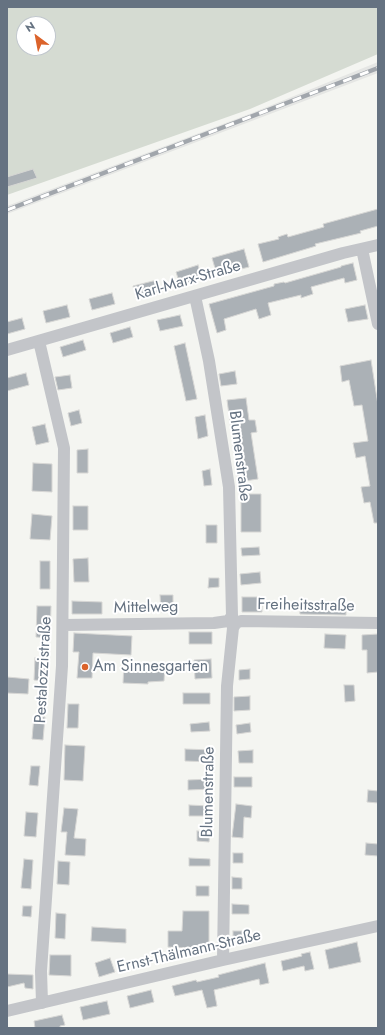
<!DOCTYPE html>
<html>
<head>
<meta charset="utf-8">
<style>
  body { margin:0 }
  #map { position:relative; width:385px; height:1035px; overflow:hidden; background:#f4f5f1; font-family:Jost,sans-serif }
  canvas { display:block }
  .frame { position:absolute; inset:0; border:8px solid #657281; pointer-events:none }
  .north { position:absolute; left:16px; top:16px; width:40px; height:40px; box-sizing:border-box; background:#fff; border:1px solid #c1c7cd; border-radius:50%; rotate:328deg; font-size:11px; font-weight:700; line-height:16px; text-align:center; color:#657281 }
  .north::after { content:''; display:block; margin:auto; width:14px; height:18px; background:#db632b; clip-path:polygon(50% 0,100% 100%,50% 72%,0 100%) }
</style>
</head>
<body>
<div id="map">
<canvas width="385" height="1035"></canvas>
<div class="frame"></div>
<div class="north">N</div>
</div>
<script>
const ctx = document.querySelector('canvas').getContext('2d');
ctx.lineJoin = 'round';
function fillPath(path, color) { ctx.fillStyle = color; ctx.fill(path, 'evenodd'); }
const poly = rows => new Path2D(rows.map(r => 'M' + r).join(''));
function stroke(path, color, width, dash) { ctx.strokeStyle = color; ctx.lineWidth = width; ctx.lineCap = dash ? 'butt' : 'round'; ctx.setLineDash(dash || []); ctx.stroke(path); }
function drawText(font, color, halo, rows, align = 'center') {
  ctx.font = font + ' Jost,sans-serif'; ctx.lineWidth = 4; ctx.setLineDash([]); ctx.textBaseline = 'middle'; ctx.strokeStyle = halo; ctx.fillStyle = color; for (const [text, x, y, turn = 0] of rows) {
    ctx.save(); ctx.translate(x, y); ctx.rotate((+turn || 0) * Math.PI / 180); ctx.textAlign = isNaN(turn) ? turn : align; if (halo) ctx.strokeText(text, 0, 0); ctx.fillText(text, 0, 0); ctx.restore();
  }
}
const built = poly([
  [378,62,378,73,7,214,7,206,252,113]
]);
const green = poly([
  [7,7,378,7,378,54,250,109,7,195],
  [24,24,48,24,48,48,24,48]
]);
const building = poly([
  [33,169,37,178,7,187,7,177,33,169],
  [378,209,378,226,360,231,361,233,315,244,316,246,263,262,258,244,279,239,278,237,287,234,288,237,324,227,323,224,378,209],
  [244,249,249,267,217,275,212,258,244,249],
  [353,263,357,280,345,283,344,278,311,287,313,294,301,298,301,295,268,303,271,315,259,319,256,309,224,319,226,330,217,333,209,304,274,286,274,284,284,282,285,283,341,267,341,266,353,263],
  [198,265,202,278,180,285,176,272,198,265],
  [157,280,160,292,136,298,133,286,157,280],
  [112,293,115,304,92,310,89,299,112,293],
  [67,305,70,317,46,323,43,311,67,305],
  [365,305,368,319,348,322,345,309,365,305],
  [180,315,183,326,160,331,157,320,180,315],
  [22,318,25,329,7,334,7,322,22,318],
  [130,327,133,337,113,343,110,333,130,327],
  [83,340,86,350,63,357,60,347,83,340],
  [185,343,197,399,186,401,174,346,185,343],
  [371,360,378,405,378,523,374,523,370,502,364,503,361,487,370,486,365,456,356,458,353,443,368,441,362,405,354,406,349,380,342,382,340,366,371,360],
  [235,371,237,384,221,386,219,374,235,371],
  [26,373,29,385,7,391,7,378,26,373],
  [70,375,72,388,58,390,55,377,70,375],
  [246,398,249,420,255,420,257,432,251,433,258,479,238,482,227,400,246,398],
  [79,410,82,423,71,426,68,413,79,410],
  [205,415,208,436,198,439,195,417,205,415],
  [45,424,49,442,36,445,32,427,45,424],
  [88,449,88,473,77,473,77,450,88,449],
  [33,463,52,464,52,492,32,491,33,463],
  [210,469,212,485,204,486,202,471,210,469],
  [241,494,261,494,261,532,241,532,241,494],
  [73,506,88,506,88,530,73,530,73,506],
  [32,514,52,516,50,540,30,539,32,514],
  [206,525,217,525,217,543,206,543,206,525],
  [259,547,260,555,242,556,241,548,259,547],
  [88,558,89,582,74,582,73,559,88,558],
  [40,561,50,561,50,589,40,589,40,561],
  [260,572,261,583,241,585,240,574,260,572],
  [209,578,219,578,219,587,208,588,209,578],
  [160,595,173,595,173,612,161,612,160,595],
  [242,597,262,597,262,612,242,612,242,597],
  [72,601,102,602,102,614,72,614,72,601],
  [346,602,346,615,300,614,299,603,346,602],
  [37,606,51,606,50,638,36,637,37,606],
  [189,632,212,632,212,644,189,644,189,632],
  [74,633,132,636,131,655,93,653,92,678,77,678,79,652,73,652,74,633],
  [325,634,346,635,345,649,324,648,325,634],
  [378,634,378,672,367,673,367,650,362,650,362,635,378,634],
  [35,658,46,659,44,681,34,680,35,658],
  [211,659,212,678,195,679,194,660,211,659],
  [124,663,165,665,164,681,148,682,148,684,123,683,124,663],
  [250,669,250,679,239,680,239,670,250,669],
  [7,677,29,679,28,694,7,693,7,677],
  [344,685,354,685,355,701,345,702,344,685],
  [183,693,210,693,210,704,183,704,183,693],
  [250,696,250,710,234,711,234,697,250,696],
  [68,704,79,704,78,728,67,728,68,704],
  [34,716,45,717,43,740,32,739,34,716],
  [209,722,210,731,191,732,190,724,209,722],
  [250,723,251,732,237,734,236,725,250,723],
  [65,745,85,746,83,781,64,780,65,745],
  [185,749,213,750,213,762,185,761,185,749],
  [253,750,253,763,239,763,238,751,253,750],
  [31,766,40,766,38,786,29,785,31,766],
  [234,777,252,777,252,787,234,787,234,777],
  [212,779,213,789,188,790,188,780,212,779],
  [368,790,378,791,378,803,367,802,368,790],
  [236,804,252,806,251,818,244,817,243,838,232,837,236,804],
  [189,805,210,806,210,816,189,816,189,805],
  [64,808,78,809,74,838,86,839,85,856,65,855,67,832,61,832,64,808],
  [26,812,38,813,36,837,24,836,26,812],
  [197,831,210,832,209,842,197,841,197,831],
  [366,843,378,844,378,856,365,855,366,843],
  [233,853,243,853,243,863,233,863,233,853],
  [189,858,210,859,210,866,189,866,189,858],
  [24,859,33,860,31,889,21,888,24,859],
  [58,861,70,862,69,885,57,884,58,861],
  [232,877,242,878,242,889,232,889,232,877],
  [196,886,209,886,209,896,196,896,196,886],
  [232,904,249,905,249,914,232,914,232,904],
  [23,906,32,906,31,917,22,916,23,906],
  [183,911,209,911,209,949,168,947,168,931,182,931,183,911],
  [56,913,66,914,65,939,55,938,56,913],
  [92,927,126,929,126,943,91,941,92,927],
  [233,931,248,931,248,942,233,942,233,931],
  [357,942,361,962,329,969,325,950,357,942],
  [310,952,314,969,305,971,304,966,283,971,281,961,302,956,301,954,310,952],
  [50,955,71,955,71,976,49,975,50,955],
  [110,958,115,972,99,977,95,963,110,958],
  [265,963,269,983,260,985,259,979,214,990,217,1006,207,1008,202,990,175,996,172,986,196,980,197,982,219,977,218,975,265,963],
  [7,974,33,975,33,989,25,988,24,983,7,987,7,974],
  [151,990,154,1002,130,1008,127,996,151,990],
  [107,1001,110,1014,83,1020,80,1007,107,1001],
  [62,1015,65,1025,60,1026,60,1028,35,1028,34,1021,62,1015]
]);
const street = poly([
  [362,249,378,324],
  [39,341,64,448,62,666,41,971,42,1003],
  [7,350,343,253,378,245],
  [63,625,214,623,228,621,232,616,229,487,209,361,195,296],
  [223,960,227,686,233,628,236,623,241,621,378,623],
  [7,1011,223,960,378,926]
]);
const rail = poly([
  [7,210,378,68]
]);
const markers = [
  [85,667,4,"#db632b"]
];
const streetNames = [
  ["Karl-Marx-Straße",188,281,-16],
  ["Blumenstraße",239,456,83],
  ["Freiheitsstraße",306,606,1],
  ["Mittelweg",146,608,-1],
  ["Pestalozzistraße",44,670,-87],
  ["Blumenstraße",209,792,-89],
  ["Ernst-Thälmann-Straße",189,952,-13]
];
const poiNames = [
  ["Am Sinnesgarten",93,667]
];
fillPath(built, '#e5e6e4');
fillPath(green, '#d5dbd2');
fillPath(building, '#abb1b6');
stroke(building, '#d6d6d4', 1);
stroke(street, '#c3c5c9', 12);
stroke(rail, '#a1a6ac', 4.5);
stroke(rail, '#fff', 3, [9]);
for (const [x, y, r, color] of markers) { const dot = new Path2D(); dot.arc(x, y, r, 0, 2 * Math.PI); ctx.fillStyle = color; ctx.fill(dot); stroke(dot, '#fff', 1.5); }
drawText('16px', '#657281', '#fff', streetNames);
drawText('16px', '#657281', '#fff', poiNames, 'left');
</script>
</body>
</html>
